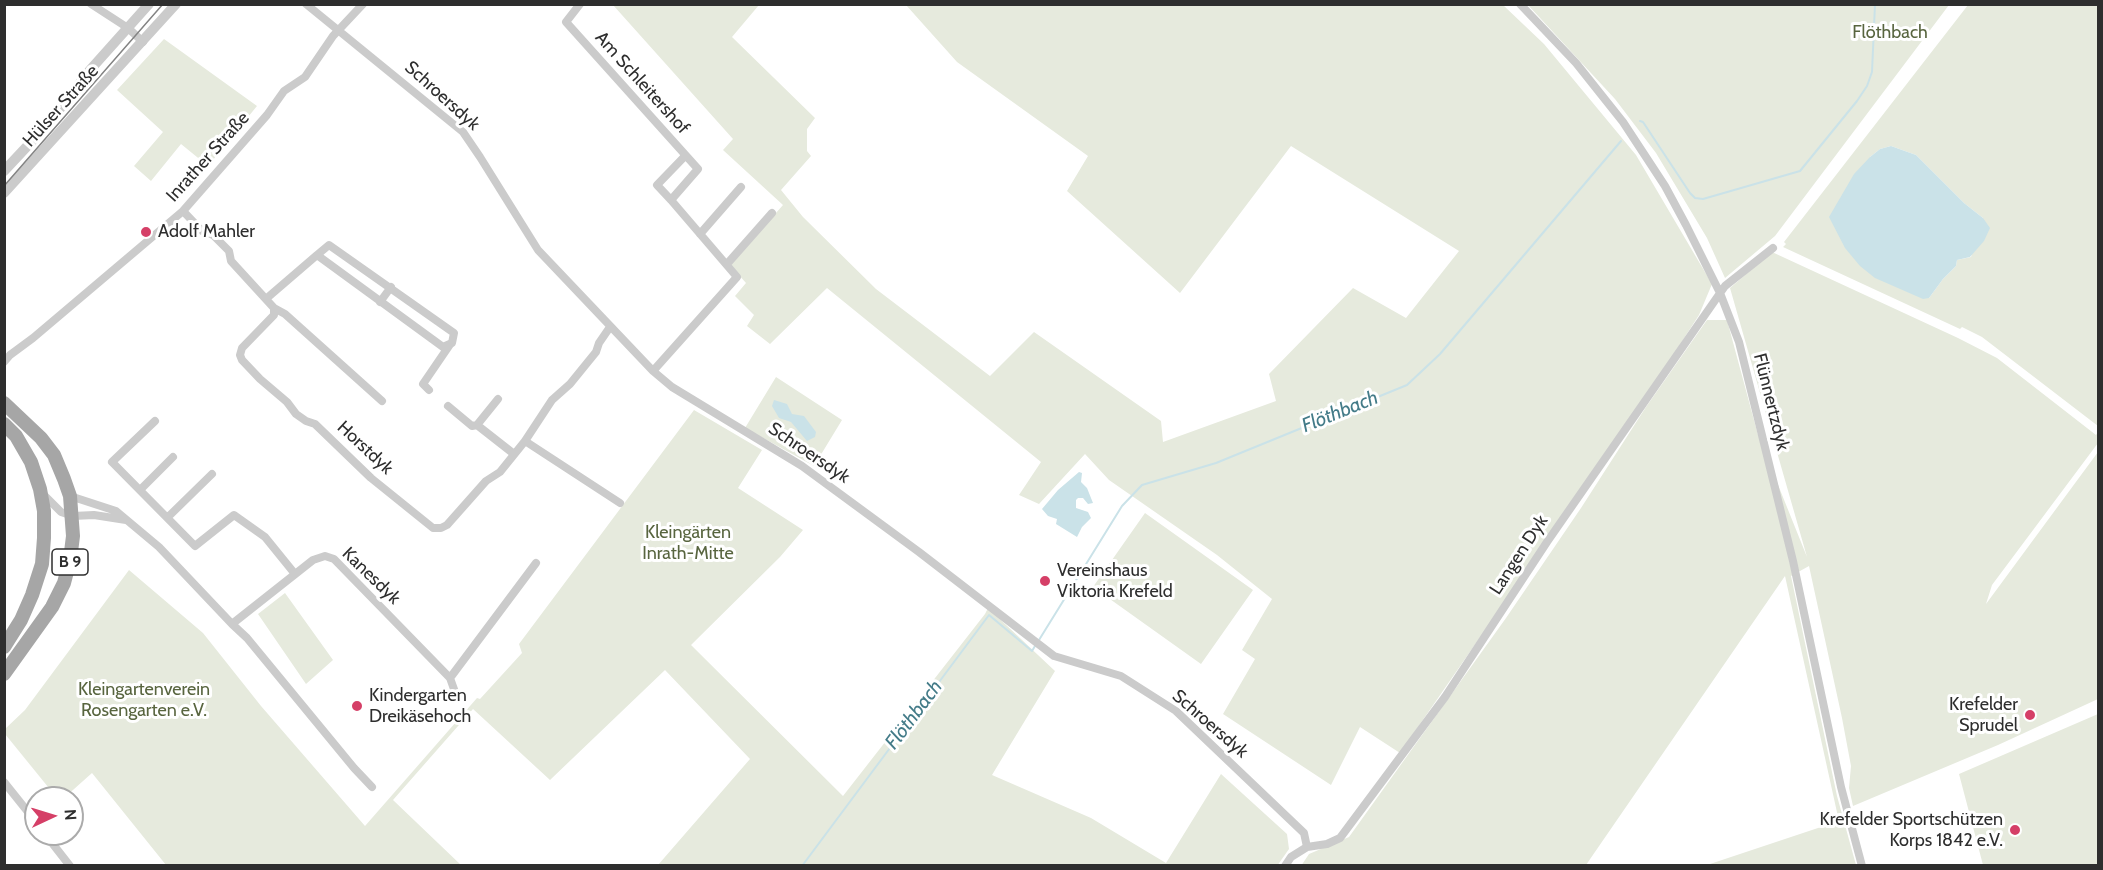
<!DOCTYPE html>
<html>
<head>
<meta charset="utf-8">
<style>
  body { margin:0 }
  #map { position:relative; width:2103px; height:870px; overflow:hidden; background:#fff; font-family:Cabin,sans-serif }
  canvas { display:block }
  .frame { position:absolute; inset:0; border:6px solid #2e2e2e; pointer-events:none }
  .north { position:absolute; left:24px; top:786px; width:60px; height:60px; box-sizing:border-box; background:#fff; border:2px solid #ababab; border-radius:50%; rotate:86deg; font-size:16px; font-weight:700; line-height:24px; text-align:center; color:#2e2e2e }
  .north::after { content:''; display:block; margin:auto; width:21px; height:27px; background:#d53f67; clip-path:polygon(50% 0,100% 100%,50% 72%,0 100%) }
</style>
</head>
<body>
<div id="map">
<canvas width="2103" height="870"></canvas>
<div class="frame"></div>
<div class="north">N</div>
</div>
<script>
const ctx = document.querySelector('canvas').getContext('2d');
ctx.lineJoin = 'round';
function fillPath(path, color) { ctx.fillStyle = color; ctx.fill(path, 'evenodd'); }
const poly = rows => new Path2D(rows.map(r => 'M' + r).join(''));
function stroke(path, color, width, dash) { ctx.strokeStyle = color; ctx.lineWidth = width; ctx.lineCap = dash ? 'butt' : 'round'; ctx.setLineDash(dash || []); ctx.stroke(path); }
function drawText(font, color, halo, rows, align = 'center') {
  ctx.font = font + ' Cabin,sans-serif'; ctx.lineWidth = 6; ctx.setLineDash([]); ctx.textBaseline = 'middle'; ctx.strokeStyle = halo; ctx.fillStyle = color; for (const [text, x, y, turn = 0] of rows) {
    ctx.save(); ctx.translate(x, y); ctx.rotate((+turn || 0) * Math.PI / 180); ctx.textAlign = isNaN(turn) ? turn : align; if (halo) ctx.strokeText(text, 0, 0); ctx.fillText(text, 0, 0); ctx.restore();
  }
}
const green = poly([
  [613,5,759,5,732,37,815,118,807,129,807,151,811,156,781,190,803,217,876,289,990,376,1034,332,1161,421,1163,442,1276,401,1269,374,1353,288,1406,318,1459,251,1291,146,1180,293,1067,191,1088,156,957,62,906,5,1503,5,1544,44,1636,155,1712,284,1699,315,1646,397,1400,753,1360,727,1331,785,1223,714,1255,659,1242,650,1272,599,1217,555,1109,480,1085,454,1039,504,1019,495,1041,462,827,288,770,344,747,326,754,315,735,296,746,283,730,265,783,205,723,150,733,139],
  [1528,5,1949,5,1775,236,1725,278,1707,238,1656,153,1615,99],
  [1968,5,2098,5,2098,426,1982,337,1962,327,1960,329,1783,247,1786,244,1784,242],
  [1891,146,1916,155,1964,203,1983,218,1971,257,1957,260,1956,266,1943,279,1929,298,1870,157,1880,149],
  [164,39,257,106,208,166,181,144,151,181,134,166,163,132,117,90],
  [1772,252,1958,338,1997,358,2096,435,2098,432,2098,443,1992,585,1986,604,2098,452,2098,699,1998,745,1853,806,1849,788,1851,766,1842,718,1809,566,1791,576,1837,796,1856,865,1707,865,1824,826,1840,826,1785,576,1586,865,1301,866,1309,854,1349,837,1506,618,1581,508,1646,407,1707,320,1727,320,1758,435,1807,557,1730,288],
  [776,377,842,420,814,466,745,428],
  [694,410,762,450,738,488,803,530,780,557,691,645,843,796,985,614,988,608,1055,671,992,775,1091,818,1166,863,1221,774,1287,834,1289,849,1277,866,658,865,750,759,665,670,550,780,473,709,393,800,461,865,166,865,92,773,64,798,57,798,5,734,5,729,25,710,129,570,203,633,261,706,365,826,477,698,480,699,522,653,519,644],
  [1145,513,1253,590,1201,664,1093,587],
  [285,593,333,660,306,684,258,614],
  [2098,714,2098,865,1983,865,1959,774]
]);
const water = poly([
  [1891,146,1916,155,1964,203,1983,218,1990,228,1984,241,1970,257,1957,260,1956,266,1943,279,1929,298,1923,299,1875,278,1860,266,1845,248,1829,217,1854,174,1870,157,1880,149],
  [774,400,787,404,792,414,804,416,816,432,815,437,807,441,791,422,779,418,772,406],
  [1079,472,1082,473,1081,482,1087,488,1093,503,1088,504,1083,498,1078,498,1076,500,1076,508,1088,512,1091,518,1082,527,1077,537,1056,524,1057,519,1048,516,1042,509,1058,490]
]);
const stream = poly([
  [1640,121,1643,122,1690,193,1695,198,1703,199,1800,171,1857,101,1867,86,1872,72,1875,4],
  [1039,640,1122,506,1142,485,1216,463,1407,385,1440,354,1621,141],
  [802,866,989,615,1032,651,1035,646]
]);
const minor = poly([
  [91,4,128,28,143,42],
  [306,4,463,132,480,157,538,250,653,371,672,387,802,466,919,552,1054,656,1121,676,1176,711,1304,833,1307,847],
  [580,4,566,22,698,169,671,200,657,185,685,156],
  [1520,4,1576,63,1623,122,1665,186,1686,225,1720,293,1739,342,1793,561,1841,787,1862,866],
  [183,211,202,231,213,235,229,251,231,261,274,308,274,315,242,348,240,355,242,360,260,379,287,402,296,414,306,421,315,424,371,478,433,528,441,528,447,525,486,481,500,472,525,441,552,400,570,384,596,352,599,343,610,327],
  [700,234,741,187],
  [727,264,772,213],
  [267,298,317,255,443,347,452,343,454,333,329,245,317,255],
  [380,302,391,287],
  [274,308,285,314,382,401],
  [4,362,10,355,33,338,183,211,267,115,284,91,305,77,333,36,363,4],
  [653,371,737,277,671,200],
  [429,390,423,384,451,343],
  [498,399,477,425,514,454],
  [448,406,472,426,477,425],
  [155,421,112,462,195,546,234,515,265,537,295,574],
  [525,441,620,503],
  [140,490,173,457],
  [43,494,61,512,73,516,94,515,126,520],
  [70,496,116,511,159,547,232,624,247,638,354,768,372,787],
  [168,517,212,474],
  [232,624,313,560,325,556,334,559,450,678,455,692],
  [450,678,536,563],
  [4,782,36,822],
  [45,834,70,866],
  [1285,866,1291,857,1307,847,1327,844,1340,838,1445,697,1547,542,1725,286,1773,248]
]);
const tertiary = poly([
  [4,171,48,124,90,70,149,4],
  [4,193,176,4]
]);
const primary = poly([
  [4,403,41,438,54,455,64,479,70,496,73,536,70,560,64,583,52,607,4,674],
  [4,424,16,436,31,462,40,489,44,511,44,538,42,564,32,595,21,620,4,647]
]);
const tram = poly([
  [4,186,163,4]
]);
const markers = [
  [146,232,6,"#d53f67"],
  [1045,581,6,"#d53f67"],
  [357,706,6,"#d53f67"],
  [2030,715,6,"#d53f67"],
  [2015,830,6,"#d53f67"]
];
const shields = [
  [70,562,36]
];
const shieldNames = [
  ["B 9",70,562]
];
const parkNames = [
  ["Flöthbach",1890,33],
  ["Kleingärten",688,533],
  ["Inrath-Mitte",688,554],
  ["Kleingartenverein",144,690],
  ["Rosengarten e.V.",144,711]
];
const streetNames = [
  ["Am Schleitershof",642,83,48],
  ["Schroersdyk",442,96,42],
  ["Hülser Straße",61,106,-48],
  ["Inrather Straße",208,157,-48],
  ["Flünnertzdyk",1771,402,76],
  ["Horstdyk",365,448,43],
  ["Schroersdyk",809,453,34],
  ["Langen Dyk",1519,555,-57],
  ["Kanesdyk",371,576,44],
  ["Schroersdyk",1210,724,41]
];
const poiNames = [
  ["Adolf Mahler",158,232],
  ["Vereinshaus",1057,571],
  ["Viktoria Krefeld",1057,592],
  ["Kindergarten",369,696],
  ["Dreikäsehoch",369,717],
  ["Krefelder",2018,705,"right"],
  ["Sprudel",2018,726,"right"],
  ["Krefelder Sportschützen",2003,820,"right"],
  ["Korps 1842 e.V.",2003,841,"right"]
];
const waterNames = [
  ["Flöthbach",1340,412,-22],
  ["Flöthbach",914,715,-53]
];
fillPath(green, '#e6eadd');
fillPath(water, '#cae2e8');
stroke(stream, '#cae2e8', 2);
stroke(minor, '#cbcbcb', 8);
stroke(tertiary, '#cbcbcb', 10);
stroke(primary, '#a6a6a6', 14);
stroke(tram, '#838383', 1.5);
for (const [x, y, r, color] of markers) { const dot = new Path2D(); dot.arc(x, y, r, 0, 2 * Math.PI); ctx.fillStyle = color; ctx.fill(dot); stroke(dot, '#fff', 2); }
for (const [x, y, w] of shields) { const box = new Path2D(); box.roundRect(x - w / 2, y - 13, w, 26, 4.5); ctx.fillStyle = '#fff'; ctx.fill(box); stroke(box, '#2e2e2e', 1.5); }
drawText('bold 16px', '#2e2e2e', null, shieldNames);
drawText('18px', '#58653f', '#fff', parkNames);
drawText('18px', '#2e2e2e', '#fff', streetNames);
drawText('18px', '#2e2e2e', '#fff', poiNames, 'left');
drawText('italic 20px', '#437b88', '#fff', waterNames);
</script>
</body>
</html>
